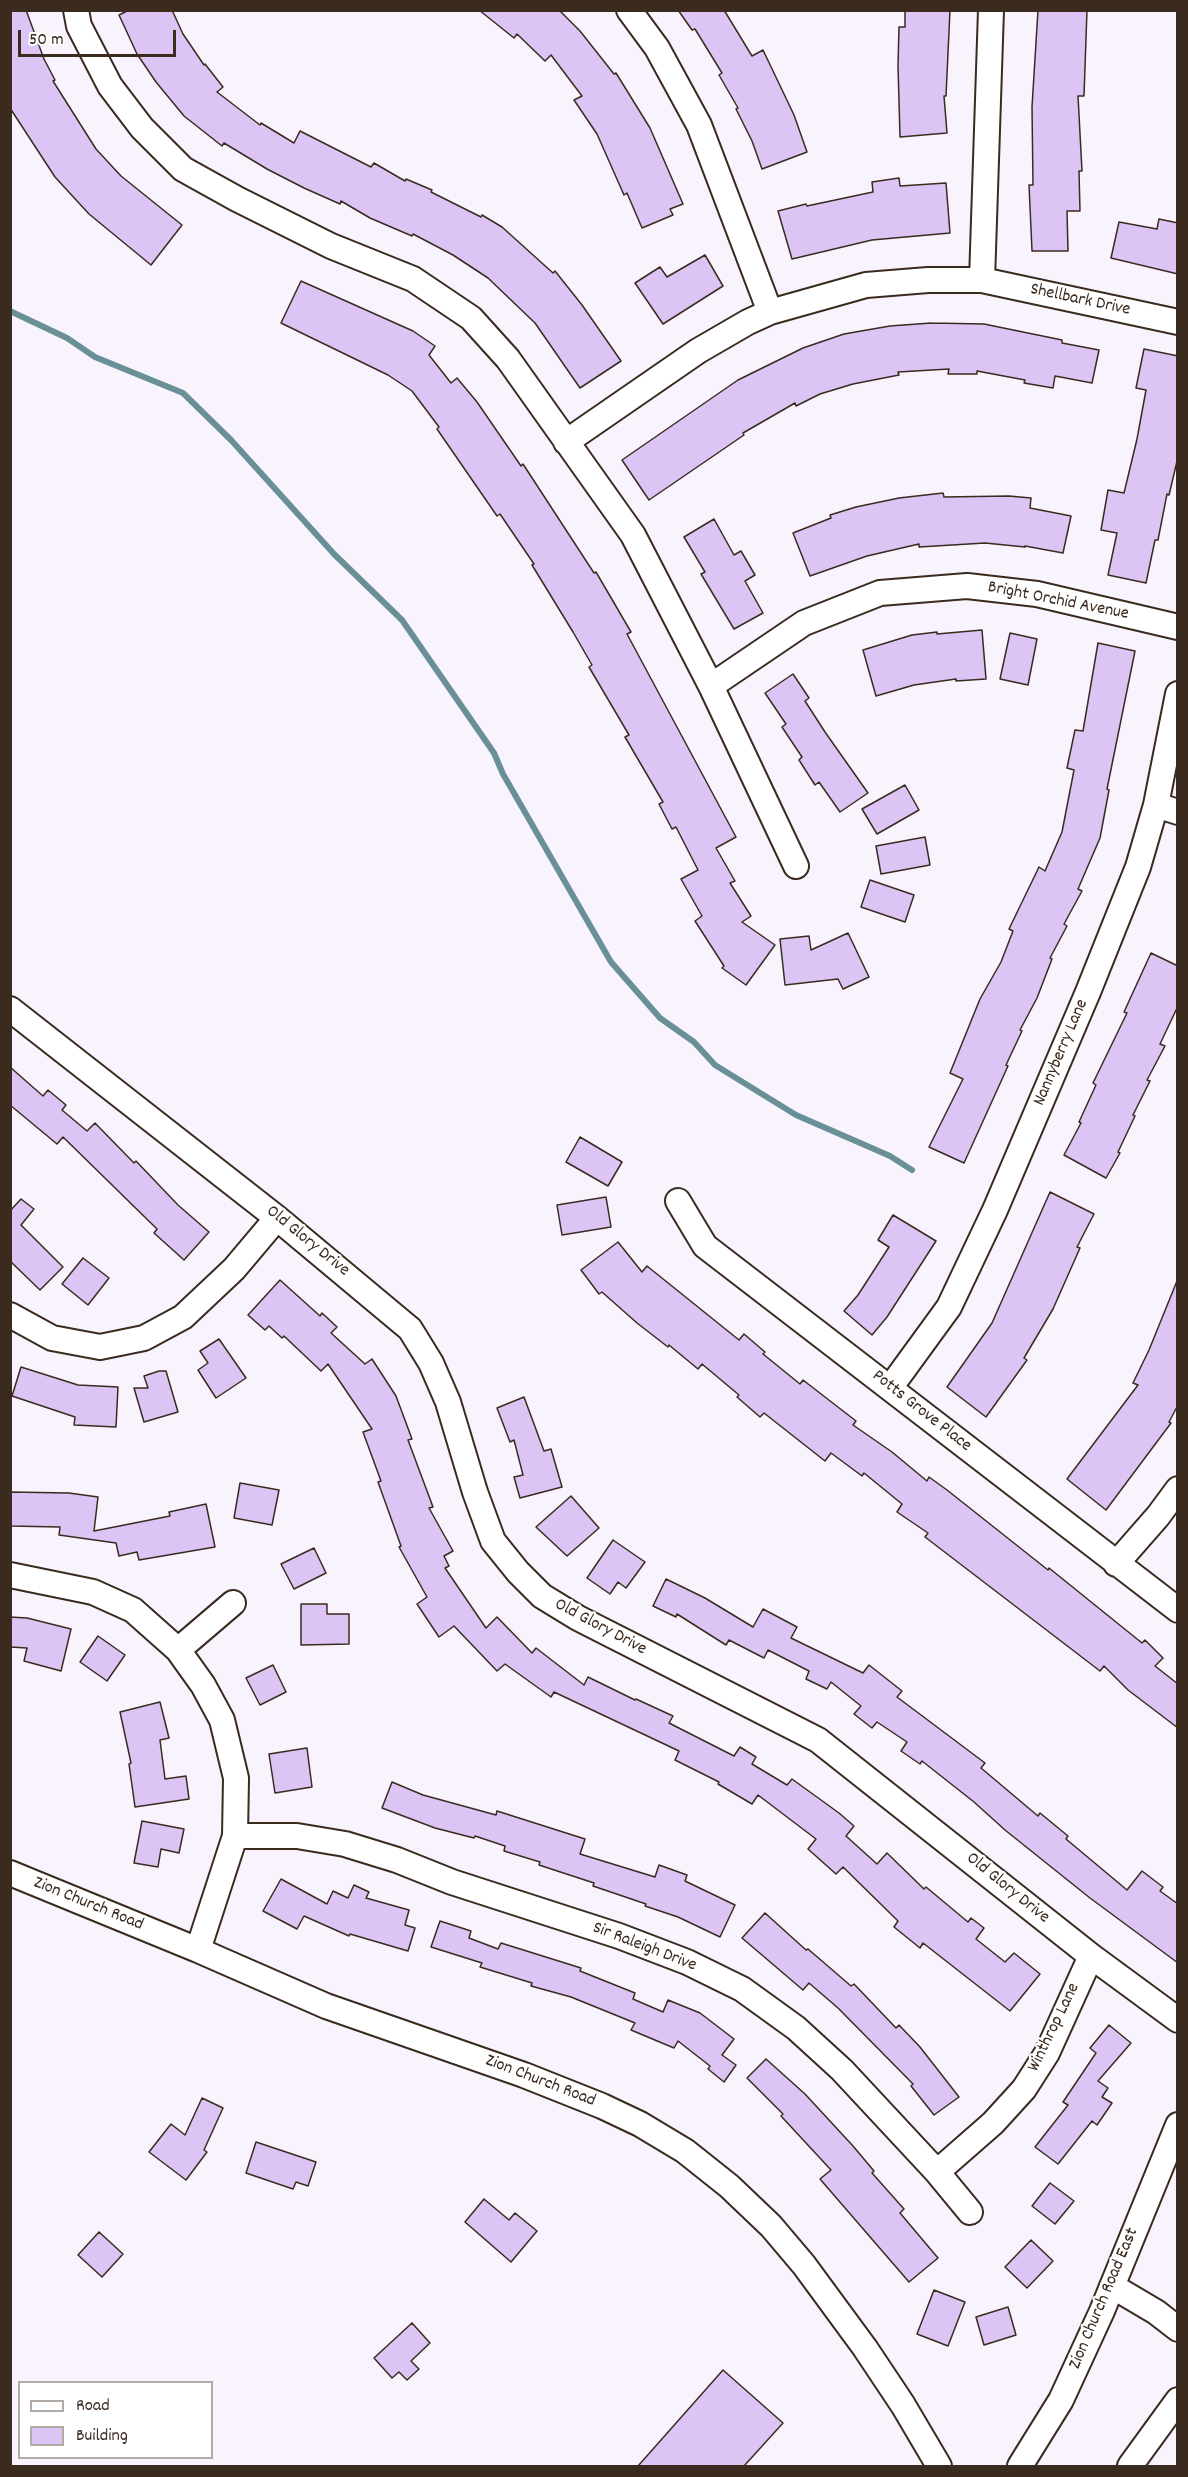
<!DOCTYPE html>
<html>
<head>
<meta charset="utf-8">
<style>
  body { margin:0 }
  #map { position:relative; width:1188px; height:2477px; overflow:hidden; background:#f8f3fd; font-family:Dekko,sans-serif }
  canvas { display:block }
  .frame { position:absolute; inset:0; border:12px solid #3b2a1e; pointer-events:none }
  .legend { position:absolute; left:18px; top:2381px; width:195px; height:78px; box-sizing:border-box; background:#fff; border:2px solid #b1aaa5; margin:0; padding:8px 10px; list-style:none; font-size:18px; color:#3b2a1e }
  .legend li { display:flex; align-items:center; gap:12px; height:30px }
  .legend b { width:30px; border:2px solid #b1aaa5 }
  .scale { position:absolute; left:18px; top:30px; width:158px; height:27px; box-sizing:border-box; border:3px solid #3b2a1e; border-top:0; padding-left:8px; font-size:18px; line-height:21px; white-space:nowrap; color:#3b2a1e; -webkit-text-stroke:4px #fff; paint-order:stroke }
</style>
</head>
<body>
<div id="map">
<canvas width="1188" height="2477"></canvas>
<div class="frame"></div>
<ul class="legend">
<li><b style="height:8px;background:#fff"></b>Road</li>
<li><b style="height:16px;background:#dcc5f5"></b>Building</li>
</ul>
<div class="scale">50 m</div>
</div>
<script>
const ctx = document.querySelector('canvas').getContext('2d');
ctx.lineJoin = 'round';
const poly = rows => new Path2D(rows.map(r => 'M' + r).join(''));
function stroke(path, color, width, dash) { ctx.strokeStyle = color; ctx.lineWidth = width; ctx.lineCap = dash ? 'butt' : 'round'; ctx.setLineDash(dash || []); ctx.stroke(path); }
function fillPath(path, color) { ctx.fillStyle = color; ctx.fill(path, 'evenodd'); }
function drawText(font, color, halo, rows, align = 'center') {
  ctx.font = font + ' Dekko,sans-serif'; ctx.lineWidth = 4.5; ctx.setLineDash([]); ctx.textBaseline = 'middle'; ctx.strokeStyle = halo; ctx.fillStyle = color; for (const [text, x, y, turn = 0] of rows) {
    ctx.save(); ctx.translate(x, y); ctx.rotate((+turn || 0) * Math.PI / 180); ctx.textAlign = isNaN(turn) ? turn : align; if (halo) ctx.strokeText(text, 0, 0); ctx.fillText(text, 0, 0); ctx.restore();
  }
}
const stream = poly([
  [10,311,67,338,95,357,183,393,231,440,334,554,402,620,494,753,503,774,611,962,660,1018,694,1042,715,1065,796,1115,890,1156,912,1170]
]);
const building = poly([
  [10,10,26,10,44,59,55,80,53,81,96,149,121,176,182,225,151,265,89,214,55,177,10,108,10,10],
  [129,10,172,10,183,34,204,65,205,64,223,87,217,92,260,125,261,123,294,143,300,131,371,167,374,163,405,181,406,179,432,190,431,192,481,217,482,215,502,227,553,273,555,271,582,305,621,361,580,388,535,323,488,278,453,255,413,234,412,236,370,218,341,201,340,204,304,188,267,169,224,143,222,146,184,116,156,82,137,54,119,15,129,10],
  [479,10,559,10,580,31,614,74,616,73,650,128,683,204,670,209,673,215,642,228,627,193,624,195,597,134,574,100,582,96,551,55,545,61,517,34,514,38,479,10],
  [678,10,724,10,752,56,763,50,794,115,807,152,762,169,752,141,736,109,738,108,719,75,722,73,695,29,692,30,678,10],
  [905,10,950,10,946,96,944,96,947,133,900,137,898,66,899,27,905,27,905,10],
  [1038,10,1087,10,1084,96,1078,96,1082,171,1079,171,1080,211,1067,211,1068,251,1032,251,1029,185,1033,185,1032,107,1038,10],
  [899,178,900,186,946,183,950,233,872,240,792,259,778,211,806,204,807,206,873,192,872,182,899,178],
  [1159,219,1178,223,1178,274,1111,258,1119,222,1157,229,1159,219],
  [705,255,723,286,663,324,635,283,660,267,667,277,705,255],
  [301,281,413,331,435,346,429,355,451,383,457,378,477,402,521,466,523,464,594,573,596,572,631,632,627,634,736,837,716,848,735,881,730,883,751,916,742,922,775,945,746,985,722,968,724,966,695,921,702,916,681,879,698,870,676,827,672,829,659,804,663,802,625,737,629,735,589,667,592,665,573,632,532,565,534,564,500,514,497,516,437,429,439,427,412,391,388,375,281,323,301,281],
  [931,323,984,324,1062,340,1062,343,1099,350,1092,383,1055,376,1053,388,1024,383,1025,380,977,371,977,374,948,374,949,369,898,372,899,375,853,384,820,394,796,406,795,403,743,433,744,435,649,500,622,460,738,380,803,348,844,334,890,326,931,323],
  [1144,349,1178,356,1178,457,1169,495,1167,494,1158,540,1155,540,1146,583,1108,575,1117,533,1101,530,1108,490,1124,493,1137,439,1146,390,1136,388,1144,349],
  [943,493,944,497,1009,496,1031,498,1030,508,1071,516,1063,553,1025,546,1025,547,985,543,919,547,919,544,867,556,810,576,793,533,831,518,830,515,856,507,899,498,943,493],
  [714,519,734,555,741,551,755,575,745,581,763,613,734,629,701,574,705,572,684,537,714,519],
  [982,630,986,679,956,681,956,679,914,685,876,696,863,650,912,635,937,632,937,634,982,630],
  [1010,633,1037,639,1028,685,1000,679,1010,633],
  [1098,643,1135,651,1107,789,1109,790,1100,838,1078,889,1082,891,1064,924,1067,926,1050,958,1052,959,1037,998,1020,1030,1022,1031,1006,1065,1008,1066,964,1163,929,1147,963,1079,950,1073,980,999,1001,962,1013,931,1009,929,1039,867,1045,871,1062,832,1074,770,1067,768,1075,730,1083,731,1098,643],
  [793,674,809,698,805,701,825,732,868,793,840,812,819,782,815,785,799,760,802,757,782,727,786,724,765,693,793,674],
  [905,785,919,810,877,834,862,809,905,785],
  [925,837,930,865,881,874,876,846,925,837],
  [870,880,914,895,905,922,861,907,870,880],
  [848,933,869,977,843,989,838,979,785,985,780,939,809,936,811,950,848,933],
  [1151,953,1178,966,1178,1006,1160,1044,1165,1046,1147,1080,1150,1081,1133,1115,1135,1116,1118,1152,1120,1153,1106,1178,1064,1155,1081,1123,1079,1122,1096,1085,1093,1083,1127,1013,1124,1012,1151,953],
  [10,1067,43,1096,48,1090,66,1105,62,1110,87,1131,95,1123,134,1163,136,1161,178,1205,209,1232,184,1260,154,1233,157,1229,63,1137,57,1144,10,1105,10,1067],
  [580,1137,622,1162,608,1186,566,1162,580,1137],
  [1050,1192,1094,1214,1077,1247,1080,1248,1053,1309,1024,1358,1027,1360,986,1417,947,1387,992,1323,1050,1192],
  [606,1197,611,1227,562,1235,557,1205,606,1197],
  [21,1199,34,1209,21,1225,63,1267,40,1290,10,1261,10,1211,21,1199],
  [893,1215,936,1241,887,1317,872,1335,844,1311,858,1295,889,1247,878,1240,893,1215],
  [618,1242,642,1272,647,1266,739,1340,744,1334,765,1352,763,1354,800,1384,803,1380,856,1421,853,1425,892,1452,927,1481,929,1477,947,1490,1048,1570,1049,1568,1142,1643,1145,1640,1163,1658,1155,1666,1178,1684,1178,1728,1128,1690,1104,1666,1100,1671,925,1537,928,1533,897,1512,902,1504,864,1473,862,1476,831,1453,825,1461,764,1413,760,1417,737,1397,739,1395,702,1364,698,1369,669,1345,668,1347,637,1323,602,1292,599,1294,581,1270,618,1242],
  [83,1258,109,1278,88,1305,62,1284,83,1258],
  [280,1280,320,1316,322,1313,337,1327,331,1333,365,1364,372,1359,396,1396,412,1439,408,1440,433,1507,429,1508,453,1551,444,1556,449,1566,445,1568,486,1628,497,1617,532,1653,536,1648,584,1685,588,1677,635,1700,636,1699,673,1716,669,1723,734,1756,740,1747,756,1757,752,1764,787,1785,792,1779,839,1813,854,1826,846,1836,877,1864,887,1853,924,1889,926,1887,968,1922,971,1918,984,1928,976,1939,1005,1962,1014,1953,1040,1974,1010,2011,923,1943,920,1948,894,1927,898,1921,843,1867,836,1874,808,1849,816,1839,758,1795,752,1804,718,1784,719,1782,675,1760,679,1751,554,1692,551,1697,505,1664,497,1671,454,1626,439,1637,417,1604,427,1597,399,1547,401,1546,378,1482,381,1481,363,1432,372,1429,328,1364,321,1371,284,1336,282,1338,269,1326,265,1330,248,1315,280,1280],
  [1177,1281,1178,1405,1169,1422,1171,1423,1106,1510,1067,1479,1138,1385,1133,1383,1149,1350,1177,1281],
  [219,1339,246,1378,216,1398,198,1370,208,1363,200,1351,219,1339],
  [21,1367,78,1385,118,1387,116,1427,74,1425,75,1417,12,1396,21,1367],
  [159,1371,166,1371,178,1412,144,1422,134,1388,148,1388,144,1376,159,1371],
  [524,1397,544,1451,551,1449,562,1487,520,1498,514,1477,523,1475,514,1440,510,1442,497,1408,524,1397],
  [240,1483,279,1490,272,1525,234,1518,240,1483],
  [10,1492,69,1493,98,1497,94,1531,170,1516,169,1512,206,1504,215,1547,139,1560,137,1552,119,1556,116,1543,59,1535,60,1527,10,1526,10,1492],
  [571,1496,599,1528,567,1556,536,1527,571,1496],
  [613,1540,645,1562,626,1588,618,1582,610,1594,587,1578,613,1540],
  [314,1548,326,1573,294,1589,281,1564,314,1548],
  [666,1579,705,1598,753,1627,763,1609,797,1627,791,1638,863,1673,869,1665,902,1691,897,1697,985,1763,981,1768,1038,1816,1040,1813,1068,1836,1066,1839,1127,1890,1142,1871,1163,1887,1160,1891,1178,1904,1178,1963,1090,1898,1005,1830,974,1802,922,1761,920,1764,901,1751,907,1742,877,1722,872,1728,854,1714,861,1706,831,1682,827,1689,806,1679,809,1671,768,1650,764,1658,729,1640,726,1645,677,1614,676,1617,653,1606,666,1579],
  [301,1604,327,1604,327,1614,349,1614,349,1644,301,1645,301,1604],
  [10,1617,27,1618,71,1629,61,1671,24,1661,27,1648,10,1647,10,1617],
  [98,1636,125,1655,107,1681,80,1662,98,1636],
  [273,1665,286,1692,260,1705,246,1678,273,1665],
  [160,1702,169,1738,160,1740,165,1779,186,1776,189,1799,135,1807,129,1764,131,1763,120,1712,160,1702],
  [307,1748,312,1787,275,1793,269,1754,307,1748],
  [392,1782,423,1795,496,1815,497,1811,585,1839,580,1854,655,1877,659,1865,687,1875,685,1881,735,1905,720,1937,678,1917,645,1906,646,1904,593,1886,594,1883,539,1865,540,1862,504,1851,505,1846,475,1836,474,1838,435,1828,382,1808,392,1782],
  [142,1821,184,1829,179,1853,161,1849,158,1867,134,1863,142,1821],
  [281,1879,327,1904,333,1891,348,1898,354,1885,369,1892,366,1898,409,1910,405,1925,415,1928,408,1951,350,1934,349,1936,304,1916,297,1929,263,1911,281,1879],
  [765,1913,806,1950,808,1949,851,1986,854,1984,896,2028,899,2025,920,2047,959,2097,934,2115,911,2086,913,2084,838,2008,809,1983,803,1990,742,1938,765,1913],
  [440,1921,471,1931,469,1938,498,1949,501,1943,581,1968,580,1971,635,1993,633,1999,663,2012,668,2000,700,2013,734,2039,722,2055,736,2065,724,2082,708,2069,710,2066,678,2041,674,2048,631,2030,635,2023,571,1997,531,1986,532,1983,480,1967,482,1963,431,1947,440,1921],
  [1109,2025,1131,2043,1098,2081,1108,2088,1102,2097,1112,2103,1097,2125,1092,2121,1058,2164,1035,2147,1068,2105,1063,2102,1096,2053,1090,2048,1109,2025],
  [766,2059,805,2094,853,2146,874,2171,872,2173,904,2209,900,2213,938,2258,909,2282,820,2179,831,2170,781,2116,783,2114,747,2078,766,2059],
  [202,2098,223,2108,204,2150,207,2152,186,2180,149,2152,171,2124,185,2135,202,2098],
  [256,2142,316,2162,308,2186,296,2182,293,2189,246,2173,256,2142],
  [1050,2183,1074,2201,1055,2224,1032,2206,1050,2183],
  [484,2199,509,2220,515,2213,537,2231,511,2262,465,2222,484,2199],
  [99,2232,123,2254,102,2277,78,2255,99,2232],
  [1031,2240,1053,2261,1027,2288,1005,2267,1031,2240],
  [934,2290,965,2302,948,2346,917,2334,934,2290],
  [1008,2307,1016,2335,984,2345,976,2317,1008,2307],
  [412,2323,430,2343,411,2361,419,2369,407,2380,399,2372,392,2378,374,2358,412,2323],
  [723,2370,783,2423,744,2466,638,2466,723,2370]
]);
const minor = poly([
  [76,10,79,26,110,86,142,128,183,169,237,199,331,246,413,279,471,318,508,359,633,535,711,686,796,866],
  [629,10,657,48,699,125,770,312],
  [982,280,991,10],
  [566,442,698,351,748,322,770,312,866,285,928,280,982,280,1178,322],
  [711,686,804,623,880,593,967,586,1037,594,1178,627],
  [1156,805,1178,812],
  [10,1009,277,1218,410,1329,431,1363,448,1402,475,1492,493,1541,518,1572,542,1596,578,1618,818,1740,1091,1956,1178,2020],
  [678,1201,705,1246,1178,1610],
  [10,1315,52,1338,100,1347,144,1338,183,1317,234,1269,277,1218],
  [890,1388,949,1307,995,1210,1088,992,1138,867,1156,805,1178,694],
  [1116,1564,1158,1516,1178,1489],
  [10,1575,93,1592,133,1610,178,1650,203,1685,222,1720,236,1778,235,1836,198,1950],
  [178,1650,233,1603],
  [235,1836,297,1836,345,1844,397,1860,452,1882,619,1936,687,1962,742,1989,796,2028,842,2070,937,2172,970,2212],
  [10,1873,198,1950,326,2006,524,2075,602,2106,640,2124,685,2151,729,2186,771,2226,804,2265,865,2348,903,2405,939,2466],
  [937,2172,993,2123,1024,2089,1047,2053,1091,1956],
  [1112,2286,1156,2312,1178,2329],
  [1020,2466,1061,2400,1102,2311,1178,2125],
  [1130,2466,1178,2400]
]);
const streetNames = [
  ["Shellbark Drive",1080,301,12],
  ["Bright Orchid Avenue",1058,602,11],
  ["Nannyberry Lane",1062,1053,-67],
  ["Old Glory Drive",307,1242,39],
  ["Potts Grove Place",921,1412,38],
  ["Old Glory Drive",600,1628,28],
  ["Old Glory Drive",1007,1889,39],
  ["Zion Church Road",88,1905,22],
  ["Sir Raleigh Drive",644,1948,21],
  ["Winthrop Lane",1055,2028,-64],
  ["Zion Church Road",540,2082,21],
  ["Zion Church Road East",1105,2299,-67]
];
stroke(stream, '#698f97', 6);
fillPath(building, '#dcc5f5');
stroke(building, '#3b2a1e', 1.5);
stroke(minor, '#3b2a1e', 28);
stroke(minor, '#fff', 24);
drawText('18px', '#3b2a1e', '#fff', streetNames);
</script>
</body>
</html>
